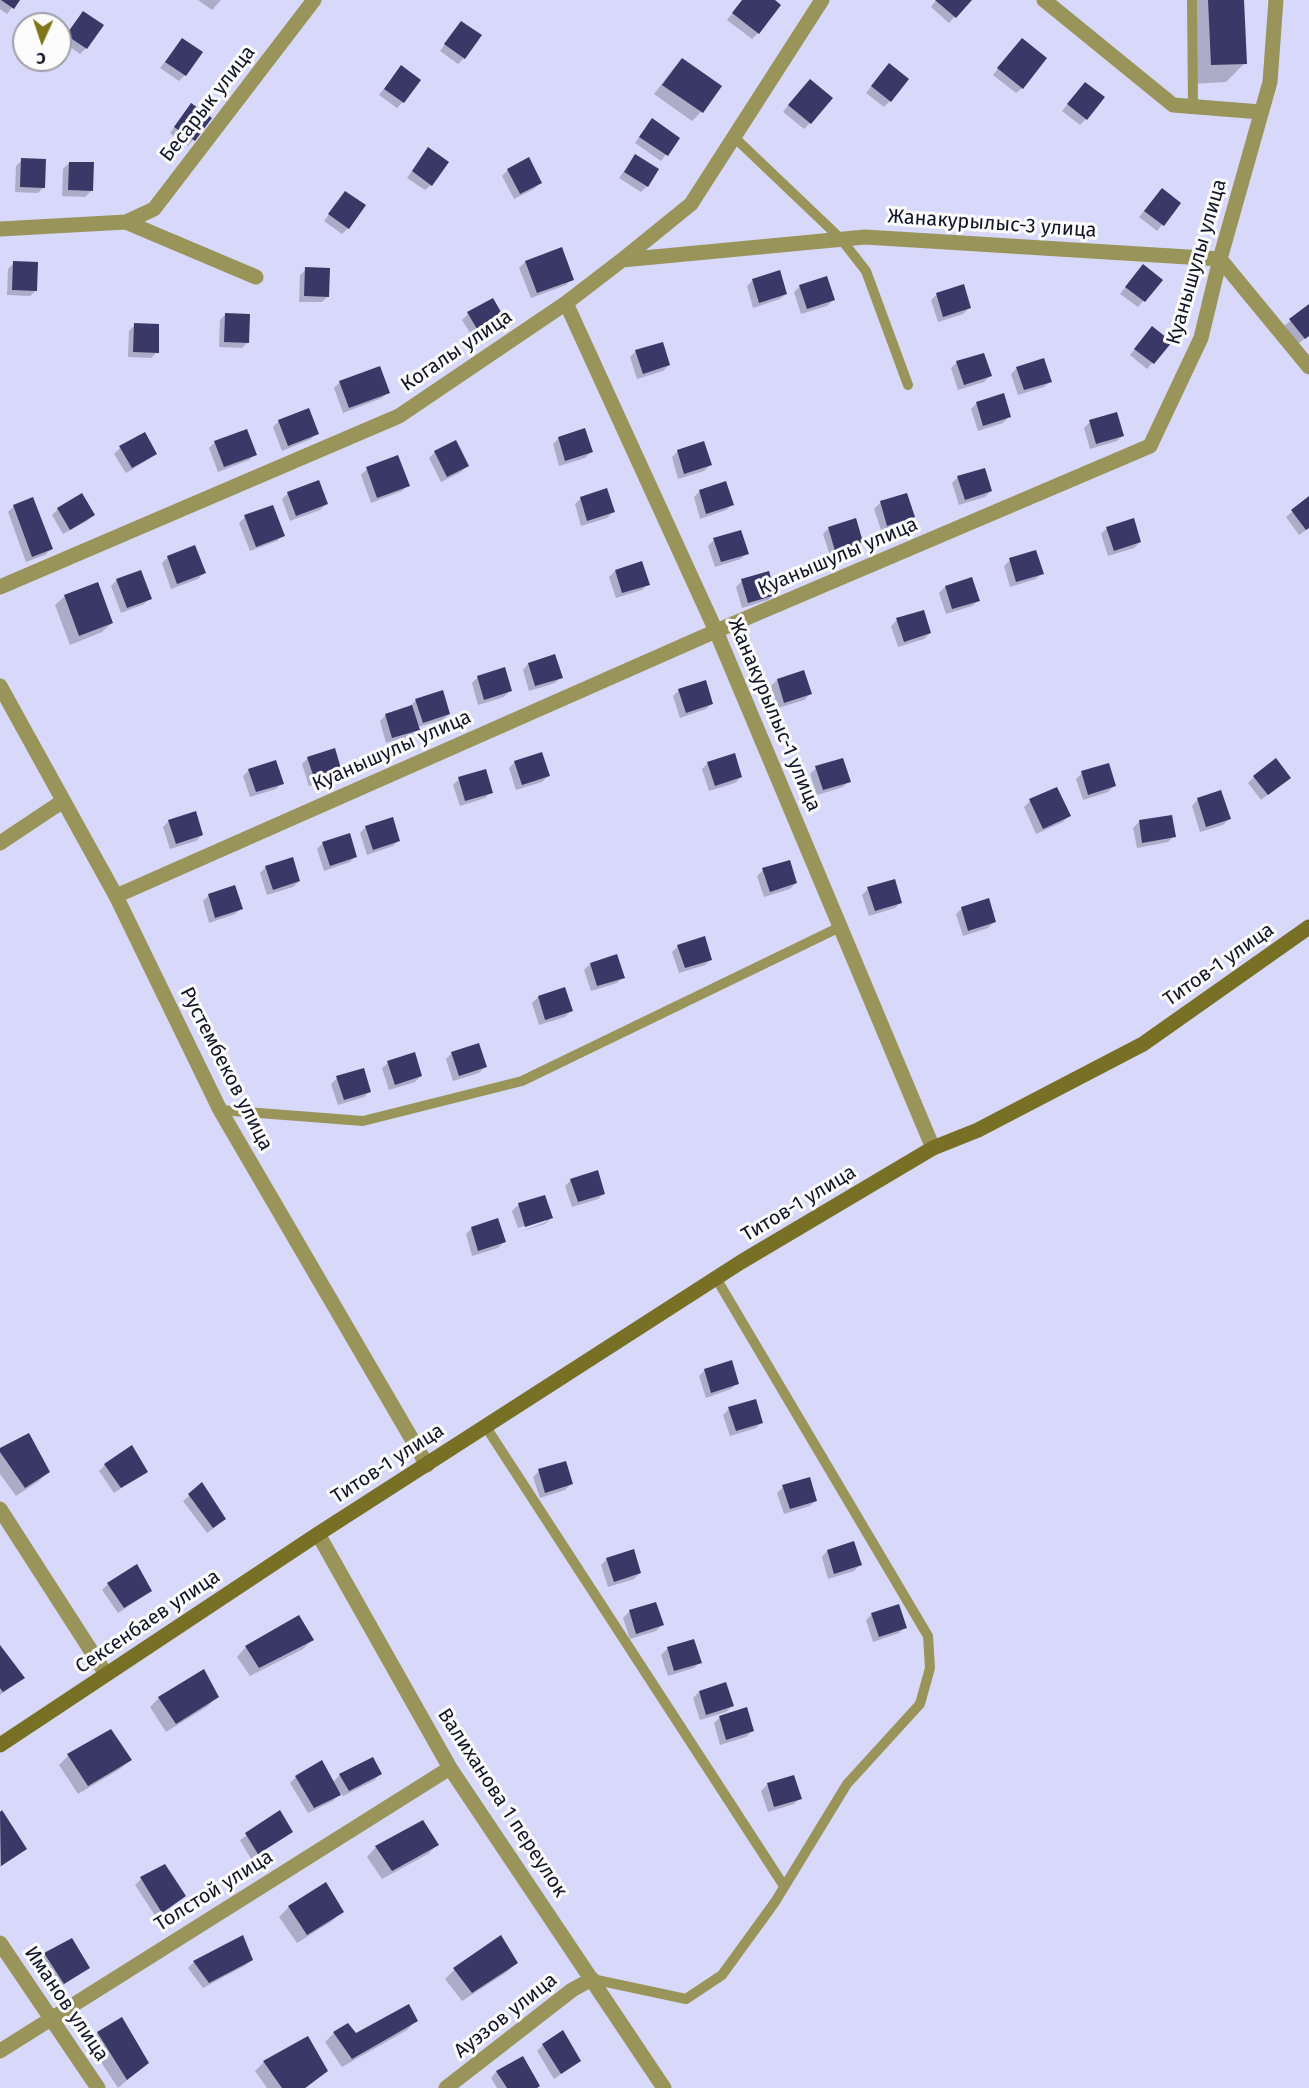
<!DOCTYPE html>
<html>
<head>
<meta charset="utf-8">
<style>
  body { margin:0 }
  #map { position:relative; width:1309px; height:2088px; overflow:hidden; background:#d7d8fa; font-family:"Fira Sans",sans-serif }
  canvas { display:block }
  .north { position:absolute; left:12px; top:12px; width:60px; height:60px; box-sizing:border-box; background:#fcfcfc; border:2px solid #9f9fa7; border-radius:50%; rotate:183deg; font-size:16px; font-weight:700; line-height:24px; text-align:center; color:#141327 }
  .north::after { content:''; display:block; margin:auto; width:21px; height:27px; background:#7f761a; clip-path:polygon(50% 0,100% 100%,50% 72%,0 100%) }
</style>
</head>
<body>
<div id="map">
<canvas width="1309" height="2088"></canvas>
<div class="north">С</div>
</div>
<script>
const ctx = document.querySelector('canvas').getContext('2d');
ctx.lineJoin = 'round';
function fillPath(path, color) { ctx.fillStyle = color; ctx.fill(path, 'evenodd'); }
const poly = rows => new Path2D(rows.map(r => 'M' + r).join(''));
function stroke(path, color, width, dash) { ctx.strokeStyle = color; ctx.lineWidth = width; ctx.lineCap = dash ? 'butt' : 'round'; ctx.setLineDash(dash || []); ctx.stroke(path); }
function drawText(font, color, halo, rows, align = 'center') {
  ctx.font = font + ' "Fira Sans",sans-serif'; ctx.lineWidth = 6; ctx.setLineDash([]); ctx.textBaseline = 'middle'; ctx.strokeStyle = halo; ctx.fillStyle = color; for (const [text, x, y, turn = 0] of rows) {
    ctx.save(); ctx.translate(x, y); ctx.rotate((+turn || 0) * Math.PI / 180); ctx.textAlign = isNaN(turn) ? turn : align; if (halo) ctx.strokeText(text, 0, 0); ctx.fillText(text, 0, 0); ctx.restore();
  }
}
const shadow = poly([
  [0,0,18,0,7,14,0,9],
  [198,0,221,0,212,10],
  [743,0,773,0,758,33,752,39,727,20],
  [936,0,970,0,949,23,931,7],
  [1189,0,1243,0,1245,63,1226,82,1192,84],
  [78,19,86,48,80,54,62,41],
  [456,28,464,58,458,64,440,51],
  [177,46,185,75,179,81,160,68],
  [1016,46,1022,88,1016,93,993,75],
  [682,59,701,112,692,121,654,94,673,69],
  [401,67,403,102,397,108,379,95],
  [883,71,890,101,884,107,866,93],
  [804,86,810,123,804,129,783,112],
  [1079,90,1086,119,1080,125,1062,111],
  [186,111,210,118,188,146,170,133],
  [647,126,678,138,661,161,635,143],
  [423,155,431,185,425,190,407,178],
  [635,156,647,186,641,192,619,178],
  [22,160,44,187,38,193,15,192,16,166],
  [69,163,91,191,85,197,62,196,63,169],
  [508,170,540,183,534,189,514,199,502,176],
  [345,193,348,228,342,234,324,221],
  [1156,196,1179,204,1157,231,1139,217],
  [561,249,572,279,566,285,531,298,519,268,525,262],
  [14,263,36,290,30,296,7,295,8,269],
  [306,269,328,296,322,302,299,302,300,275],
  [1137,272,1161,280,1138,307,1120,294],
  [753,280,786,294,780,299,753,308,747,286],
  [800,286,833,300,827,306,801,314,794,292],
  [937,294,969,308,963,314,938,322,931,300],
  [1309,306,1309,335,1298,344,1284,326],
  [226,314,248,342,242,348,219,347,220,320],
  [468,314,503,319,497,325,474,339,462,320],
  [135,325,157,352,151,358,128,357,129,331],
  [1146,334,1170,342,1147,369,1130,355],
  [636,351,669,365,663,371,637,379,630,357],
  [957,362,990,376,984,382,958,390,951,368],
  [1017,368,1050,382,1044,387,1018,395,1011,374],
  [340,382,388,392,382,398,343,413,334,388],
  [977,403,1009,417,1003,423,978,431,971,409],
  [279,421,317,433,311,439,282,451,273,427],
  [1090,422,1123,435,1117,441,1090,449,1084,428],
  [559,438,591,452,585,458,559,466,553,444],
  [215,442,255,454,249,460,218,472,209,448],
  [456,442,467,466,461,472,441,482,429,458,435,452],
  [120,448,155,454,149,459,126,473,114,454],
  [678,451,710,465,704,471,678,479,672,457],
  [398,457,408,485,402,491,371,503,361,475,367,469],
  [958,477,991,491,985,497,959,505,952,483],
  [700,491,732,505,726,510,700,519,694,497],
  [288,493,326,504,320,510,290,521,282,499],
  [906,495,913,516,907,522,881,530,874,509,880,503],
  [581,498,613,512,607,518,581,526,575,504],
  [1309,498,1309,528,1299,535,1286,517],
  [14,506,51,549,45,555,26,562,8,512],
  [58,509,93,515,87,521,63,534,52,515],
  [245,517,283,535,277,541,250,551,239,523],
  [829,528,861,542,855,548,830,556,823,534],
  [1107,528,1140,542,1134,548,1108,556,1101,534],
  [714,540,747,553,741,559,715,567,708,546],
  [168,557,204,573,198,579,171,589,162,563],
  [1010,560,1042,573,1036,579,1010,587,1004,566],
  [615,571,648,584,642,590,616,598,609,577],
  [117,580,150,598,144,604,121,613,111,586],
  [742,581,774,594,768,600,742,608,736,587],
  [945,587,978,601,972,606,946,614,939,593],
  [65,596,112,623,102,632,70,645,55,605],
  [897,620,930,633,924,639,898,647,891,626],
  [528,664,561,677,555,683,529,691,523,670],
  [478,677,510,691,504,697,478,705,472,683],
  [777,680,810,694,804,700,778,708,771,686],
  [679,690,712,703,706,709,680,718,673,696],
  [416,700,449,714,443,720,418,727,412,735,386,743,380,721,385,716,410,706],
  [308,758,341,772,335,778,309,786,302,764],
  [515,762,548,776,542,782,516,790,509,768],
  [708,763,741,777,735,783,709,791,702,769],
  [816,768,849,781,843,787,817,795,810,774],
  [249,770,282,783,276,789,250,797,243,776],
  [1082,773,1114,786,1108,792,1083,800,1076,779],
  [1254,777,1283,783,1261,800,1248,783],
  [459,779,491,792,485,798,460,806,453,785],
  [1220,792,1229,819,1223,825,1200,832,1192,806,1197,800],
  [1030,801,1069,816,1063,822,1036,834,1024,807],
  [169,821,202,835,196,841,170,849,163,827],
  [1139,822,1174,836,1168,842,1137,848,1133,828],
  [366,827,399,840,393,846,367,855,360,833],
  [323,843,356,856,350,862,324,871,317,849],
  [266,867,299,881,293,887,267,895,260,873],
  [763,870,796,883,790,889,764,897,757,876],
  [868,889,901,902,895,908,869,916,862,895],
  [209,895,241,909,235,914,209,923,203,901],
  [962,908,994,922,988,928,963,936,956,914],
  [678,946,711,959,705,965,679,973,672,952],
  [590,964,623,977,617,983,591,991,584,970],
  [538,997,571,1011,565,1017,539,1025,532,1003],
  [452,1053,485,1067,479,1073,453,1081,446,1059],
  [388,1063,421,1076,415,1082,389,1090,382,1068],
  [337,1078,370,1091,364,1097,338,1105,331,1084],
  [571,1180,604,1193,598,1199,572,1207,565,1186],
  [544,1196,551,1218,545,1224,519,1232,546,1222,546,1219,518,1228,512,1211,518,1205],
  [472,1228,504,1242,498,1248,472,1256,466,1234],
  [705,1370,737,1383,731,1389,706,1398,699,1376],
  [729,1409,762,1422,756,1428,730,1436,723,1415],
  [0,1450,48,1472,39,1481,16,1496,0,1474],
  [105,1465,146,1471,114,1493,99,1471],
  [539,1471,571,1484,565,1490,540,1498,533,1477],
  [202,1485,218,1525,207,1533,183,1501],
  [783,1487,816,1500,810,1506,784,1514,777,1493],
  [827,1551,860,1565,854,1571,828,1579,822,1557],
  [607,1559,640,1573,634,1579,608,1587,601,1565],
  [108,1584,150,1591,144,1596,118,1613,102,1590],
  [655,1604,662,1625,656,1631,630,1639,623,1618,629,1612],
  [872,1614,905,1627,899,1633,873,1642,866,1620],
  [312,1640,303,1649,250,1676,237,1657,246,1647],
  [693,1641,700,1662,694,1668,668,1676,661,1655,667,1649],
  [0,1648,23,1678,0,1695],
  [725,1684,732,1706,726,1712,700,1720,693,1698,699,1692],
  [217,1696,208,1706,166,1732,150,1707,159,1698],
  [720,1717,752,1731,746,1737,720,1745,714,1723],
  [68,1756,130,1760,120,1769,78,1794,59,1765],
  [380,1774,375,1780,343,1796,341,1793,333,1801,308,1813,290,1783,296,1777,332,1783,340,1775],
  [793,1777,800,1798,794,1804,768,1812,761,1791,767,1785],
  [280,1812,291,1831,285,1837,251,1859,240,1840],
  [2,1813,25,1849,0,1867,0,1814],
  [437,1845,428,1854,382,1879,367,1857,376,1847],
  [164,1866,178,1901,156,1917,135,1885,141,1879],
  [325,1884,342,1912,332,1921,297,1943,279,1917,288,1908],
  [243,1937,252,1959,246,1965,203,1988,188,1968,194,1962],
  [501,1937,516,1963,507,1972,462,2001,445,1979,454,1970],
  [45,1954,89,1967,57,1989,39,1960],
  [416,2020,407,2030,342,2067,325,2042,334,2033,356,2035],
  [98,2033,147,2063,118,2088,88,2042],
  [543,2045,579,2061,554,2079,537,2051],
  [522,2058,536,2088,497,2088,491,2078,496,2072],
  [264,2062,327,2071,306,2088,267,2088,255,2071]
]);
const building = poly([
  [1,0,20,0,14,9],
  [742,0,775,0,781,5,759,34,732,13],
  [935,0,972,0,956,18],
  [1208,0,1244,0,1247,64,1211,65],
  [83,11,104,25,87,49,66,35],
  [461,21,482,35,465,59,444,44],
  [182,38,203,52,186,76,165,62],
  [1022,38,1047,58,1023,89,997,68],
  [682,58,722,86,703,113,662,85],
  [889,63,909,79,891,102,871,86],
  [401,65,421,80,404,103,384,89],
  [810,79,833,98,811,124,788,105],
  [1085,82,1105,97,1087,120,1067,104],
  [191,103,212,118,195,141,174,127],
  [652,118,680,138,668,156,639,137],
  [428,147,449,162,432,186,412,171],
  [635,154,659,169,648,187,624,172],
  [529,157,542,183,520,194,507,169],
  [21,158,46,159,45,188,20,187],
  [69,162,94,162,93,191,68,190],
  [1162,188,1181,203,1164,226,1144,211],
  [345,191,366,205,349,229,328,214],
  [562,247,574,280,537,293,525,261],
  [13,261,38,262,37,291,12,290],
  [1143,264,1163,280,1145,302,1125,287],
  [305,267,330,268,329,297,304,296],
  [780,270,787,294,759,303,752,279],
  [827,276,835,300,807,309,799,285],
  [964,284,971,308,943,317,936,293],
  [493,298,505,319,480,334,467,312],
  [1309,304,1309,336,1305,339,1289,319],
  [225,313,250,314,249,343,224,342],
  [134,323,159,324,159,353,133,352],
  [1152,326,1172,342,1154,364,1134,349],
  [663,342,670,365,643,374,635,350],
  [984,353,992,376,964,385,956,361],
  [1044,358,1052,382,1024,390,1016,367],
  [380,366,390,393,349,408,339,381],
  [1004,393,1011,417,983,426,976,402],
  [309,408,319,434,288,446,278,420],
  [1117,412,1124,436,1096,444,1089,420],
  [585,428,593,452,565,461,558,437],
  [247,429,257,455,224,467,214,441],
  [145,432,157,454,132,468,119,446],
  [456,440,469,466,447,477,434,451],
  [704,441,712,465,684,474,677,450],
  [398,455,410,486,377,498,366,467],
  [985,468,992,491,965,500,957,476],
  [319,480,328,504,296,516,287,492],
  [726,481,734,505,706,514,699,490],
  [607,488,615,512,587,521,580,497],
  [82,493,95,515,70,530,57,508],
  [907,493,915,517,887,526,880,501],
  [1309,496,1309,528,1306,530,1291,510],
  [33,497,53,549,32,557,13,505],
  [273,505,285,536,256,547,244,515],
  [856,518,863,542,835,551,828,527],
  [1134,518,1141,542,1114,551,1106,527],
  [741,530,749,554,721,562,713,538],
  [195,545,206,573,177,584,167,556],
  [1036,550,1044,574,1016,582,1009,558],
  [642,561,650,585,622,593,615,570],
  [141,570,152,599,127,608,116,579],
  [769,571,776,595,748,603,741,579],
  [972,577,980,601,952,609,945,586],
  [98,582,113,623,79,636,64,595],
  [924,610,931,633,904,642,896,618],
  [555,654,563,678,535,686,528,663],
  [505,667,512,691,484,700,477,676],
  [804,670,812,694,784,703,777,679],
  [706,680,713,704,686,713,678,689],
  [443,690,450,714,423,723,415,699],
  [412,705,420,730,392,738,385,714],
  [335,748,342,772,315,781,307,757],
  [542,752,550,776,522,785,514,761],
  [735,753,742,777,715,786,707,762],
  [843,758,851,782,823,790,815,766],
  [1276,758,1291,778,1268,795,1253,776],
  [276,760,284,784,256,792,248,769],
  [1109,763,1116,786,1088,795,1081,771],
  [486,769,493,793,465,801,458,777],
  [1057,787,1071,816,1043,829,1029,799],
  [1221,790,1231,819,1206,827,1197,798],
  [196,811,203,835,176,844,168,820],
  [1172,815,1176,837,1142,843,1139,820],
  [393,817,400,841,373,850,365,826],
  [350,833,357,857,330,866,322,842],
  [293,857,300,881,273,890,265,866],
  [790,860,797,883,770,892,762,868],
  [895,879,902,903,875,911,867,887],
  [235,885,243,909,215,918,208,894],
  [989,898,996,922,968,931,961,907],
  [705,936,712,960,685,968,677,945],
  [617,954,625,978,597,986,590,963],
  [565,987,573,1011,545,1020,538,996],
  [479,1043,487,1067,459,1076,451,1052],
  [415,1052,422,1076,395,1085,387,1061],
  [364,1068,371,1092,344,1100,336,1076],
  [598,1170,605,1194,578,1202,570,1179],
  [545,1195,553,1218,525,1227,518,1203],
  [498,1218,506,1242,478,1251,471,1227],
  [732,1360,739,1384,711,1393,704,1369],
  [756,1399,763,1423,736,1431,728,1407],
  [29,1433,50,1472,25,1488,0,1452,0,1448],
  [132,1445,148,1472,121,1488,104,1464],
  [566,1461,573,1484,545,1493,538,1469],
  [810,1477,817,1501,790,1509,782,1485],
  [202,1482,226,1519,213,1528,188,1494],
  [854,1541,862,1565,834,1574,827,1550],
  [634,1549,641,1573,614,1582,606,1558],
  [137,1564,152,1591,124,1608,107,1583],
  [656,1602,664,1625,636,1634,629,1610],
  [899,1604,907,1628,879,1637,871,1613],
  [299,1615,314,1640,259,1668,245,1646],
  [694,1639,702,1663,674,1671,667,1647],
  [0,1645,25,1678,3,1692,0,1688],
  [204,1669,219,1697,176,1724,158,1697],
  [726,1682,734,1706,706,1715,699,1691],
  [747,1707,754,1731,726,1740,719,1716],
  [111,1729,132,1760,88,1786,67,1754],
  [373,1757,382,1774,349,1791,339,1774],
  [322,1760,341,1795,314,1808,295,1776],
  [794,1775,802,1799,774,1807,767,1783],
  [2,1810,27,1849,1,1866,0,1812],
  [280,1810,293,1832,258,1854,245,1833],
  [423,1820,439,1845,392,1871,375,1846],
  [165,1864,186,1896,162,1913,140,1877],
  [326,1882,344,1912,307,1935,288,1906],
  [243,1935,253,1960,209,1983,193,1961],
  [501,1935,518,1963,472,1993,453,1968],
  [72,1938,90,1968,64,1984,44,1953],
  [409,2004,418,2021,352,2059,333,2032,348,2023,356,2033],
  [122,2017,149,2063,127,2080,97,2032],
  [563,2030,581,2061,561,2074,542,2044],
  [308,2036,328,2071,305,2088,282,2088,263,2061],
  [523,2056,540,2086,537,2088,507,2088,496,2071]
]);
const lane = poly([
  [1192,0,1193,106],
  [734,137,841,239,866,271,908,385],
  [220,1110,363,1121,522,1081,840,927],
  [486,1427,784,1886],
  [592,1979,686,1999,722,1975,775,1902,847,1784,920,1704,930,1668,928,1636,716,1278]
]);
const street = poly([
  [1044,0,1173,105,1261,112],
  [126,222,154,209,314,0],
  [0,229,126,222,256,277],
  [622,260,865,237,1220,259,1309,367],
  [566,303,716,631,933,1148],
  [0,587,399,416,566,303,622,260,691,204,822,0],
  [0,686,116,896,220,1110,427,1465],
  [0,843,63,801],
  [116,896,716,631,1150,446,1201,338,1220,259,1270,82,1276,0],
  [0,1509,106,1674],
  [318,1534,450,1768,664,2088],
  [0,1943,98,2088],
  [0,2051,450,1768],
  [446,2088,572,1990,592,1979]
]);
const secondary = poly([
  [0,1745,318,1534,741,1262,933,1148,978,1130,1143,1044,1309,927]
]);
const streetNames = [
  ["Бесарык улица",208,104,-52],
  ["Жанакурылыс-3 улица",992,224,4],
  ["Куанышулы улица",1197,262,-74],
  ["Когалы улица",457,351,-34],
  ["Куанышулы улица",838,557,-23],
  ["Жанакурылыс-1 улица",774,715,67],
  ["Куанышулы улица",392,751,-24],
  ["Титов-1 улица",1219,965,-35],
  ["Рустембеков улица",226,1069,63],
  ["Титов-1 улица",799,1204,-31],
  ["Титов-1 улица",388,1464,-33],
  ["Сексенбаев улица",148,1622,-34],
  ["Валиханова 1 переулок",502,1803,57],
  ["Толстой улица",214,1891,-32],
  ["Иманов улица",66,2004,56],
  ["Ауэзов улица",506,2016,-38]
];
fillPath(shadow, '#0003');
fillPath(building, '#3a3866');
stroke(lane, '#999459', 10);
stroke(street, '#999459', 15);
stroke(secondary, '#777025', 15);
drawText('20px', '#141327', '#fcfcfc', streetNames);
</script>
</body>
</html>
